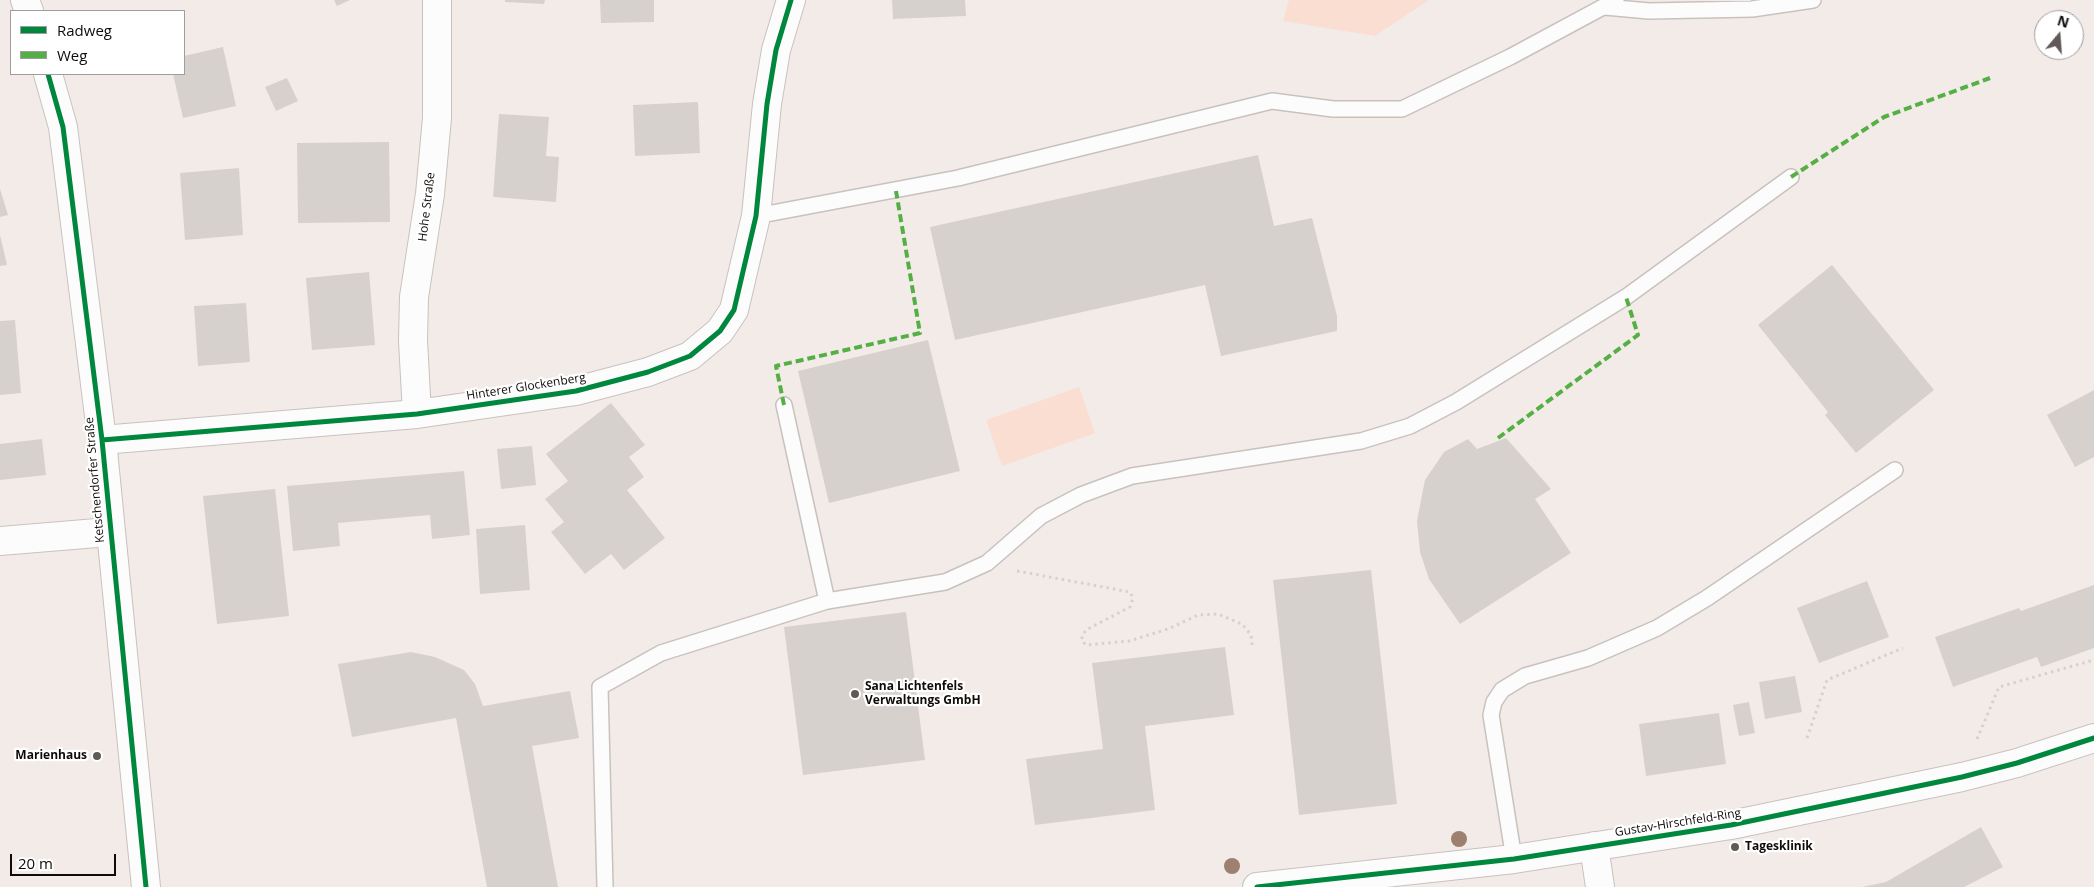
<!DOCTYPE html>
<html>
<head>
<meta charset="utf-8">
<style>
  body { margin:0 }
  #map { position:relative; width:2094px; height:887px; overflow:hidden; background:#f3ebe8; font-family:"Open Sans",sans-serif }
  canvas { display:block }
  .legend { position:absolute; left:10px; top:10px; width:175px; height:65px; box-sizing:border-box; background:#fff; border:1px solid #9f9d9d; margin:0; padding:6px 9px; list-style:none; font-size:15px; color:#0f0b09 }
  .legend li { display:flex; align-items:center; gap:10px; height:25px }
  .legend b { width:25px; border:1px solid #9f9d9d }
  .north { position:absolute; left:2034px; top:10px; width:50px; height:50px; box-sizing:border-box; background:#fff; border:1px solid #9f9d9d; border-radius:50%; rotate:18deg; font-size:14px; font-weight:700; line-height:20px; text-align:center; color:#0f0b09 }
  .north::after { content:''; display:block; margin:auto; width:18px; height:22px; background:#5f5957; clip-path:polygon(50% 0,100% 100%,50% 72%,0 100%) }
  .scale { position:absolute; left:10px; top:854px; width:106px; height:22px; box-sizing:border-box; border:2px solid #0f0b09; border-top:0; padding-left:6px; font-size:15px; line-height:18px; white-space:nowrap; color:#0f0b09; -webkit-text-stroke:4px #fff; paint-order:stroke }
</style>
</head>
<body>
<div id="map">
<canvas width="2094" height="887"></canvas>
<ul class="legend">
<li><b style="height:6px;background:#00873e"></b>Radweg</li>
<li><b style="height:6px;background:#54b044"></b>Weg</li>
</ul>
<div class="north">N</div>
<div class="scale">20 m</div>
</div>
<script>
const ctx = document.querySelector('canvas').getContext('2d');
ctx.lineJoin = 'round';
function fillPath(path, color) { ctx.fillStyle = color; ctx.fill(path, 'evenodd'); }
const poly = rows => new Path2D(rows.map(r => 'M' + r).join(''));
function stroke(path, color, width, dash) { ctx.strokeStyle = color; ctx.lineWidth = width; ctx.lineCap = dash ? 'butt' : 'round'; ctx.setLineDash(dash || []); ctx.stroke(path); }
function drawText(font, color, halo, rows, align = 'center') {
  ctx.font = font + ' "Open Sans",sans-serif'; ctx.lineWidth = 4.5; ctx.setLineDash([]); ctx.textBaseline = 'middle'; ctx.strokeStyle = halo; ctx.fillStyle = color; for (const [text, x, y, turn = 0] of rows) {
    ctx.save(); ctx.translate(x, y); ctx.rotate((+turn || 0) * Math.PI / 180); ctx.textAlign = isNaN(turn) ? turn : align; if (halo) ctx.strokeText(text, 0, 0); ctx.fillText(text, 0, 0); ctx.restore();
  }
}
const green = poly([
  [1289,0,1429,0,1375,36,1283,21],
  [1079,387,1095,433,1002,466,986,420]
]);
const building = poly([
  [334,0,350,0,337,6],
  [505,0,545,0,544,4,505,2],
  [600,0,654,0,654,22,601,23],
  [892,0,965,0,966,16,893,19],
  [223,47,236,106,183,118,173,74,184,74,184,56],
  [287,78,298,101,276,111,265,87],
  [698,102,700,153,635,156,633,105],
  [499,114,549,117,546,156,559,157,556,202,493,197],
  [389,142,390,222,298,223,297,143],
  [1258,155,1274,226,1312,218,1337,316,1337,331,1221,356,1205,285,955,340,930,227],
  [239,168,243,235,185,240,180,173],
  [0,189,8,215,0,217],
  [0,235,7,265,0,266],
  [1832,265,1934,390,1856,453,1825,415,1828,412,1758,325],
  [369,272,375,345,312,350,306,278],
  [246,303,250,362,198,366,194,306],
  [15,320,21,393,0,395,0,321],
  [928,340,960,471,829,503,798,371],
  [2094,390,2094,457,2075,467,2047,415],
  [611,403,645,445,629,457,644,477,627,490,665,538,624,570,611,554,585,574,551,532,564,522,545,499,568,481,546,454],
  [1506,438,1551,489,1535,499,1571,553,1460,624,1429,579,1420,552,1417,521,1425,480,1444,452,1468,439,1477,449],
  [42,439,46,475,0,480,0,444],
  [532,446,536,485,501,489,497,449],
  [464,471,470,535,432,539,430,515,338,523,340,546,293,551,287,486],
  [275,489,289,616,217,624,203,496],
  [525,525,530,590,480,594,476,529],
  [1371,570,1397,804,1299,815,1273,580],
  [1867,581,1889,637,1819,663,1797,608],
  [2094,585,2094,648,2041,667,2037,657,1953,687,1935,637,2019,608,2021,611],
  [906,612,925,760,803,775,784,627],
  [1225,647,1234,715,1145,726,1155,810,1035,825,1026,759,1103,749,1092,663],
  [411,652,435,657,464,670,475,684,483,706,570,691,579,738,532,746,558,887,487,887,456,718,352,737,338,664],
  [1795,676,1802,712,1765,719,1759,682],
  [1749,702,1755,733,1739,736,1733,705],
  [1719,713,1726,764,1646,776,1639,724],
  [1981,827,2003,867,1964,887,1862,887,1886,882]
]);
const path = poly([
  [1017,571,1130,592,1133,598,1130,607,1086,630,1082,636,1082,641,1086,645,1129,641,1168,629,1198,615,1218,614,1242,624,1251,635,1252,645],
  [1807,738,1827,680,1903,648],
  [1977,739,1999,687,2094,660]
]);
const service = poly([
  [1605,7,1649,11,1752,9,1813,0],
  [756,216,958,178,1272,101,1333,109,1402,109,1510,57,1616,0],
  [827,601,945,582,987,563,1041,516,1081,495,1132,476,1361,441,1410,426,1456,402,1626,297,1791,177],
  [1514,859,1491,715,1494,702,1502,690,1525,676,1588,658,1657,628,1707,598,1895,470],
  [605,887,600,687,661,653,827,601,784,405]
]);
const minor = poly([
  [417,414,413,341,414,297,430,194,437,118,437,0],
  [102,440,417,414,576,391,648,372,690,356,720,331,734,310,756,216,767,104,776,50,791,0],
  [0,541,109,532],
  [1594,846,1600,887],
  [1257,887,1514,859,1731,825,1962,777,2017,763,2094,738]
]);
const tertiary = poly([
  [25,0,29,11],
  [48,74,63,127,102,440,146,887]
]);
const quiet = poly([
  [1791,177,1884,117,1990,78],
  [784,405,776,366,920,333,896,191],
  [1498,438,1638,335,1626,297]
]);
const cycleway = poly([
  [48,74,63,127,102,440,146,887],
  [102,440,417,414,576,391,648,372,690,356,720,331,734,310,756,216,767,104,776,50,791,0],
  [1257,887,1514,859,1731,825,1962,777,2017,763,2094,738]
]);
const trees = [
  [1459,839],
  [1232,866]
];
const markers = [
  [855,694,5,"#5f5957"],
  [97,756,5,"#5f5957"],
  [1735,847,5,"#5f5957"]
];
const streetNames = [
  ["Hohe Straße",427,207,-83],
  ["Hinterer Glockenberg",526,387,-9],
  ["Ketschendorfer Straße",95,480,-95],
  ["Gustav-Hirschfeld-Ring",1678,823,-9]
];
const poiNames = [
  ["Sana Lichtenfels",865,687],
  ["Verwaltungs GmbH",865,701],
  ["Marienhaus",87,756,"right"],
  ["Tagesklinik",1745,847]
];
fillPath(green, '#f9ded1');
fillPath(building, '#d7d1ce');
stroke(service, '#c8c2bf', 18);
stroke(minor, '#c8c2bf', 30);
stroke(tertiary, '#c8c2bf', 30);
stroke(path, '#d4d2d1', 3, [2.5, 4]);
stroke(service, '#fdfcfc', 15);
stroke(minor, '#fdfcfc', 28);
stroke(tertiary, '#fdfcfc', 28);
stroke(quiet, '#54b044', 4, [8, 4]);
stroke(cycleway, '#00873e', 5);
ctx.fillStyle = '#9d8070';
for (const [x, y] of trees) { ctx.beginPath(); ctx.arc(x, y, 8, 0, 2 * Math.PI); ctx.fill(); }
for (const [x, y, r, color] of markers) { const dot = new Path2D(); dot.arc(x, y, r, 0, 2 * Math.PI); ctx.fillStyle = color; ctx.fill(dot); stroke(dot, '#fff', 2); }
drawText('12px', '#0f0b09', '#fff', streetNames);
drawText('bold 12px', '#0f0b09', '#fff', poiNames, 'left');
</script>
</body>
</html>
